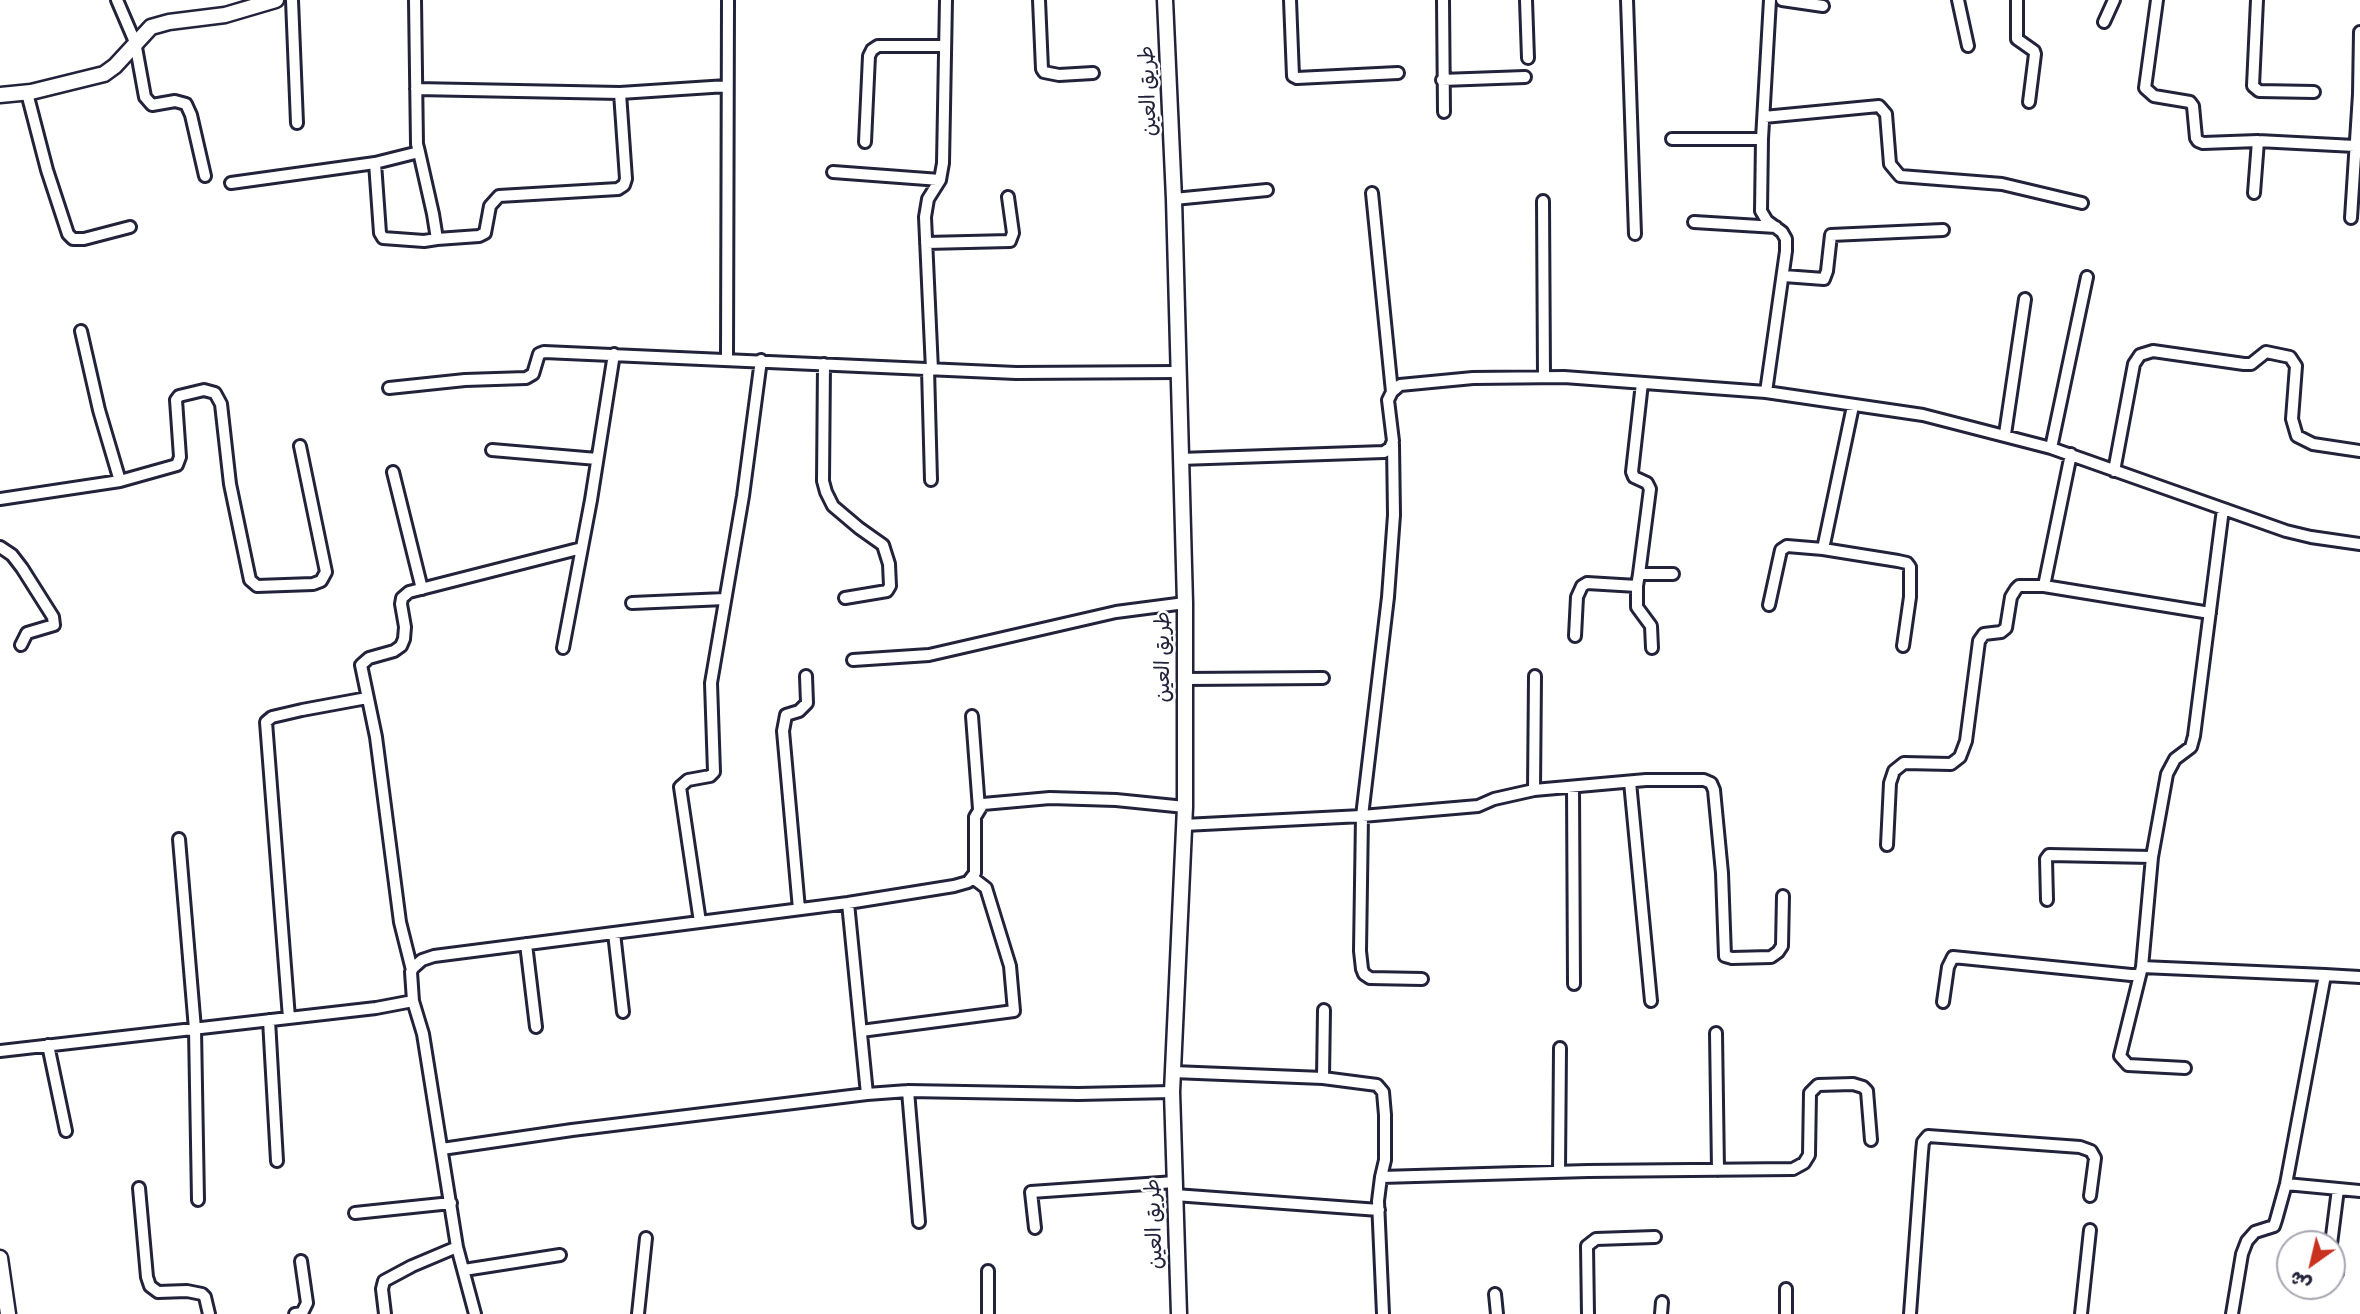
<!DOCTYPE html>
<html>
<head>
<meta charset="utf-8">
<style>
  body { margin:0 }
  #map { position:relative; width:2360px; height:1314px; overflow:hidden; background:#fff; font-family:Pangolin,"Playpen Sans Arabic",sans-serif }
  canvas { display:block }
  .north { position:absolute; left:2276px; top:1230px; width:70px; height:70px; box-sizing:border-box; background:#fff; border:2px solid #a7a7b1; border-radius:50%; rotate:214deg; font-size:19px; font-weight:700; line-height:28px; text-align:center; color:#22223b }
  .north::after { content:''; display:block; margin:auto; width:24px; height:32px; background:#c8321e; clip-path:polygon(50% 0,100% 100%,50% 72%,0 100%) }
</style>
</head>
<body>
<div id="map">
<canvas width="2360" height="1314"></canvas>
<div class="north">ش</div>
</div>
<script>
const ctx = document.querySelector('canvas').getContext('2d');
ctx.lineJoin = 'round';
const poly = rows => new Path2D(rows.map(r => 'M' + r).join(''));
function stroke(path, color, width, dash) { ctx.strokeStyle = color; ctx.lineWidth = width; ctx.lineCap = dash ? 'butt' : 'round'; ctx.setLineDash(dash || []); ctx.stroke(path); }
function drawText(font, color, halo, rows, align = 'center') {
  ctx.font = font + ' Pangolin,"Playpen Sans Arabic",sans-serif'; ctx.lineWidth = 5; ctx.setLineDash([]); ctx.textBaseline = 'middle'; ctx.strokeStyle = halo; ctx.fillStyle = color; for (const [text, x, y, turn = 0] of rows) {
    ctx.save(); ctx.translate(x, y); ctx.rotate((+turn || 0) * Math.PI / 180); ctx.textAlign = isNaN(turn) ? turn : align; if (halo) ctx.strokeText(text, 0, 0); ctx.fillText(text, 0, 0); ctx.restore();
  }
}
const street = poly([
  [117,0,135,42,145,97,152,105,175,101,186,104,191,115,205,176],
  [292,0,297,123],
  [415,0,417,144,419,152,433,214,437,239,424,241,383,238,380,233,375,163,419,152],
  [1039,0,1042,69,1044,72,1059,75,1093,73],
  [1290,0,1293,76,1297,78,1398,73],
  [1443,0,1444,112],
  [1526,0,1528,58],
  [1627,0,1635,234],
  [1782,0,1823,6],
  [1958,0,1968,46],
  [2017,0,2017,39,2034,51,2035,54,2029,102],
  [2157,0,2145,88,2154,96,2190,102,2193,106,2196,138,2198,141,2203,143,2258,141,2355,146],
  [2257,0,2253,86,2259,91,2314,92],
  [2104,22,2114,0],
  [1442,80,1525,77],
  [416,89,620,93,626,179,624,185,618,189,499,196,490,206,485,233,479,236,437,239],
  [27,93,47,170,68,234,73,239,84,239,130,227],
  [620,93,727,86],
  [1764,117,1879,106,1886,114,1890,164,1900,176,2002,184,2082,203],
  [1672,139,1762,139],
  [865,142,869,56,872,50,878,46,945,46],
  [833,172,940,180],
  [231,183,375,163],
  [1372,193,1392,392],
  [2254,193,2258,141],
  [1174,199,1267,190],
  [1543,201,1544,377],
  [2351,218,2359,94,2360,32],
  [1694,222,1776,227],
  [926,243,1010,241,1013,233,1008,197],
  [1784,276,1824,279,1827,271,1831,235,1943,230],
  [81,331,99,410,120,481],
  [727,359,728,0],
  [824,364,823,481,826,492,833,506,859,528,883,545,889,564,890,586,887,591,845,598],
  [928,369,931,480],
  [932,370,925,217,928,199,940,180,943,163,946,0],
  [1642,383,1632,472,1634,477,1647,483,1650,489,1639,574,1673,574],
  [389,388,465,380,526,378,533,374,539,354,544,352,1016,373,1178,372],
  [1766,392,1786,251,1786,239,1782,232,1767,221,1761,211,1762,139,1770,0],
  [2005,434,2025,299],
  [1393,444,1394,515,1388,597,1362,816,1360,951,1362,969,1364,974,1370,978,1422,979],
  [2051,448,2087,277],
  [492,450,597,459],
  [1180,459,1384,452,1390,448,1393,441,1388,400,1392,392,1400,385,1473,378,1564,377,1766,392,1923,415,2051,448,2286,531,2311,537,2360,544],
  [2114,471,2134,364,2140,355,2153,351,2244,364,2251,364,2266,352,2290,357,2296,366,2292,419,2297,436,2313,444,2360,451],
  [393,472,422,589],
  [0,499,120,481,177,465,180,457,176,400,179,396,204,390,215,393,221,404,230,484,250,580,257,586,313,584,321,581,326,572,300,446],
  [2223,509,2194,736,2191,747,2175,759,2167,774,2152,857,2142,967,2325,975,2286,1184,2276,1220,2274,1226,2255,1232,2247,1241,2242,1254,2232,1314],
  [0,547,12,555,22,568,53,617,54,625,27,633,21,645],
  [1823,549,1898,561,1907,563,1910,567,1910,597,1903,646],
  [1637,586,1637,607,1651,626,1652,648],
  [2044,586,2210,613],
  [632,603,725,599],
  [1769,605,1781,550,1787,546,1823,549,1853,406],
  [1575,636,1577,597,1582,586,1587,583,1637,586,1639,574],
  [563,648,591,500,614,354],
  [853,660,929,655,1116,612,1185,603],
  [1185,679,1323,678],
  [972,716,979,809],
  [1630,782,1651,1001],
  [1573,787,1574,984],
  [1534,790,1535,676],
  [1184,825,1362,816,1478,806,1494,799,1534,790,1646,780,1704,780,1711,783,1714,790,1722,873,1725,956,1732,958,1771,957,1778,952,1782,946,1783,896],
  [179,839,195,1029,198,1200],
  [1887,845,1890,783,1894,771,1904,763,1951,764,1960,757,1966,741,1979,641,1984,634,2001,632,2006,628,2011,597,2016,589,2019,586,2044,586,2071,454],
  [2047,900,2046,859,2049,855,2152,857],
  [848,903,867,1094],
  [799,909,783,731,786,715,799,711,807,703,806,676],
  [700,922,680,787,688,780,710,776,714,772,711,683,743,496,761,360],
  [614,933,623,1012],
  [526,944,536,1027],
  [412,970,400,922,376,737,361,665,369,658,394,651,401,646,404,639,405,627,401,604,402,598,409,592,582,548],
  [2140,975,2120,1056,2128,1065,2185,1068],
  [2325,975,2360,977],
  [1943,1002,1948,967,1953,957,2131,975,2140,975,2142,967],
  [289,1018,266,722,272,717,302,710,367,698],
  [269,1020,277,1161],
  [861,1031,1014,1011,1010,966,986,888,973,878],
  [1716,1033,1718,1170],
  [48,1045,66,1131],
  [0,1051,376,1008,413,1001,411,972,413,968,422,960,434,956,848,903,954,886,968,882,975,873,975,817,983,804,1050,798,1116,800,1185,807],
  [1173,1072,1323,1078,1377,1085,1383,1092,1385,1115,1385,1160,1381,1177,1588,1171,1793,1169,1804,1163,1809,1155,1810,1093,1818,1085,1853,1084,1863,1087,1867,1091,1871,1140],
  [1323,1078,1324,1010],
  [908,1091,919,1222],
  [442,1149,572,1130,867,1094,908,1091,1078,1094,1172,1092],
  [1559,1171,1560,1048],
  [1381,1177,1378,1201,1383,1314],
  [2286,1184,2360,1191],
  [139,1188,147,1277,150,1286,158,1292,187,1291,202,1294,205,1297,209,1314],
  [1175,1195,1379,1210],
  [355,1213,451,1203],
  [1035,1228,1031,1192,1175,1182],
  [2331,1244,2338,1189],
  [457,1247,475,1314],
  [2332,1257,2337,1273],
  [464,1270,560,1255],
  [1495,1294,1497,1314],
  [295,1314,302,1313,307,1303,301,1261],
  [385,1314,382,1289,384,1281,412,1266,457,1247,423,1034,413,1001],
  [638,1314,646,1238],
  [988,1314,988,1271],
  [1588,1314,1587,1246,1596,1239,1655,1237],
  [1661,1314,1662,1302],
  [1786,1314,1786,1289],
  [1910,1314,1922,1152,1923,1142,1928,1136,2080,1147,2091,1151,2095,1158,2090,1196],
  [2081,1314,2090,1230]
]);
const secondary = poly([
  [1165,0,1174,199,1185,603,1185,807,1172,1092,1179,1314],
  [0,95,31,92,104,74,115,66,151,27,169,22,225,15,276,0],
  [0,1258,8,1314]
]);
const streetNames = [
  ["طريق العين",1149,91,-92],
  ["طريق العين",1164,657,-90],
  ["طريق العين",1155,1224,-92]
];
stroke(street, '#22223b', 16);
stroke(secondary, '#22223b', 19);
stroke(street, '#fff', 10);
stroke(secondary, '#fff', 14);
drawText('21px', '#22223b', '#fff', streetNames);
</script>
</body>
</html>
